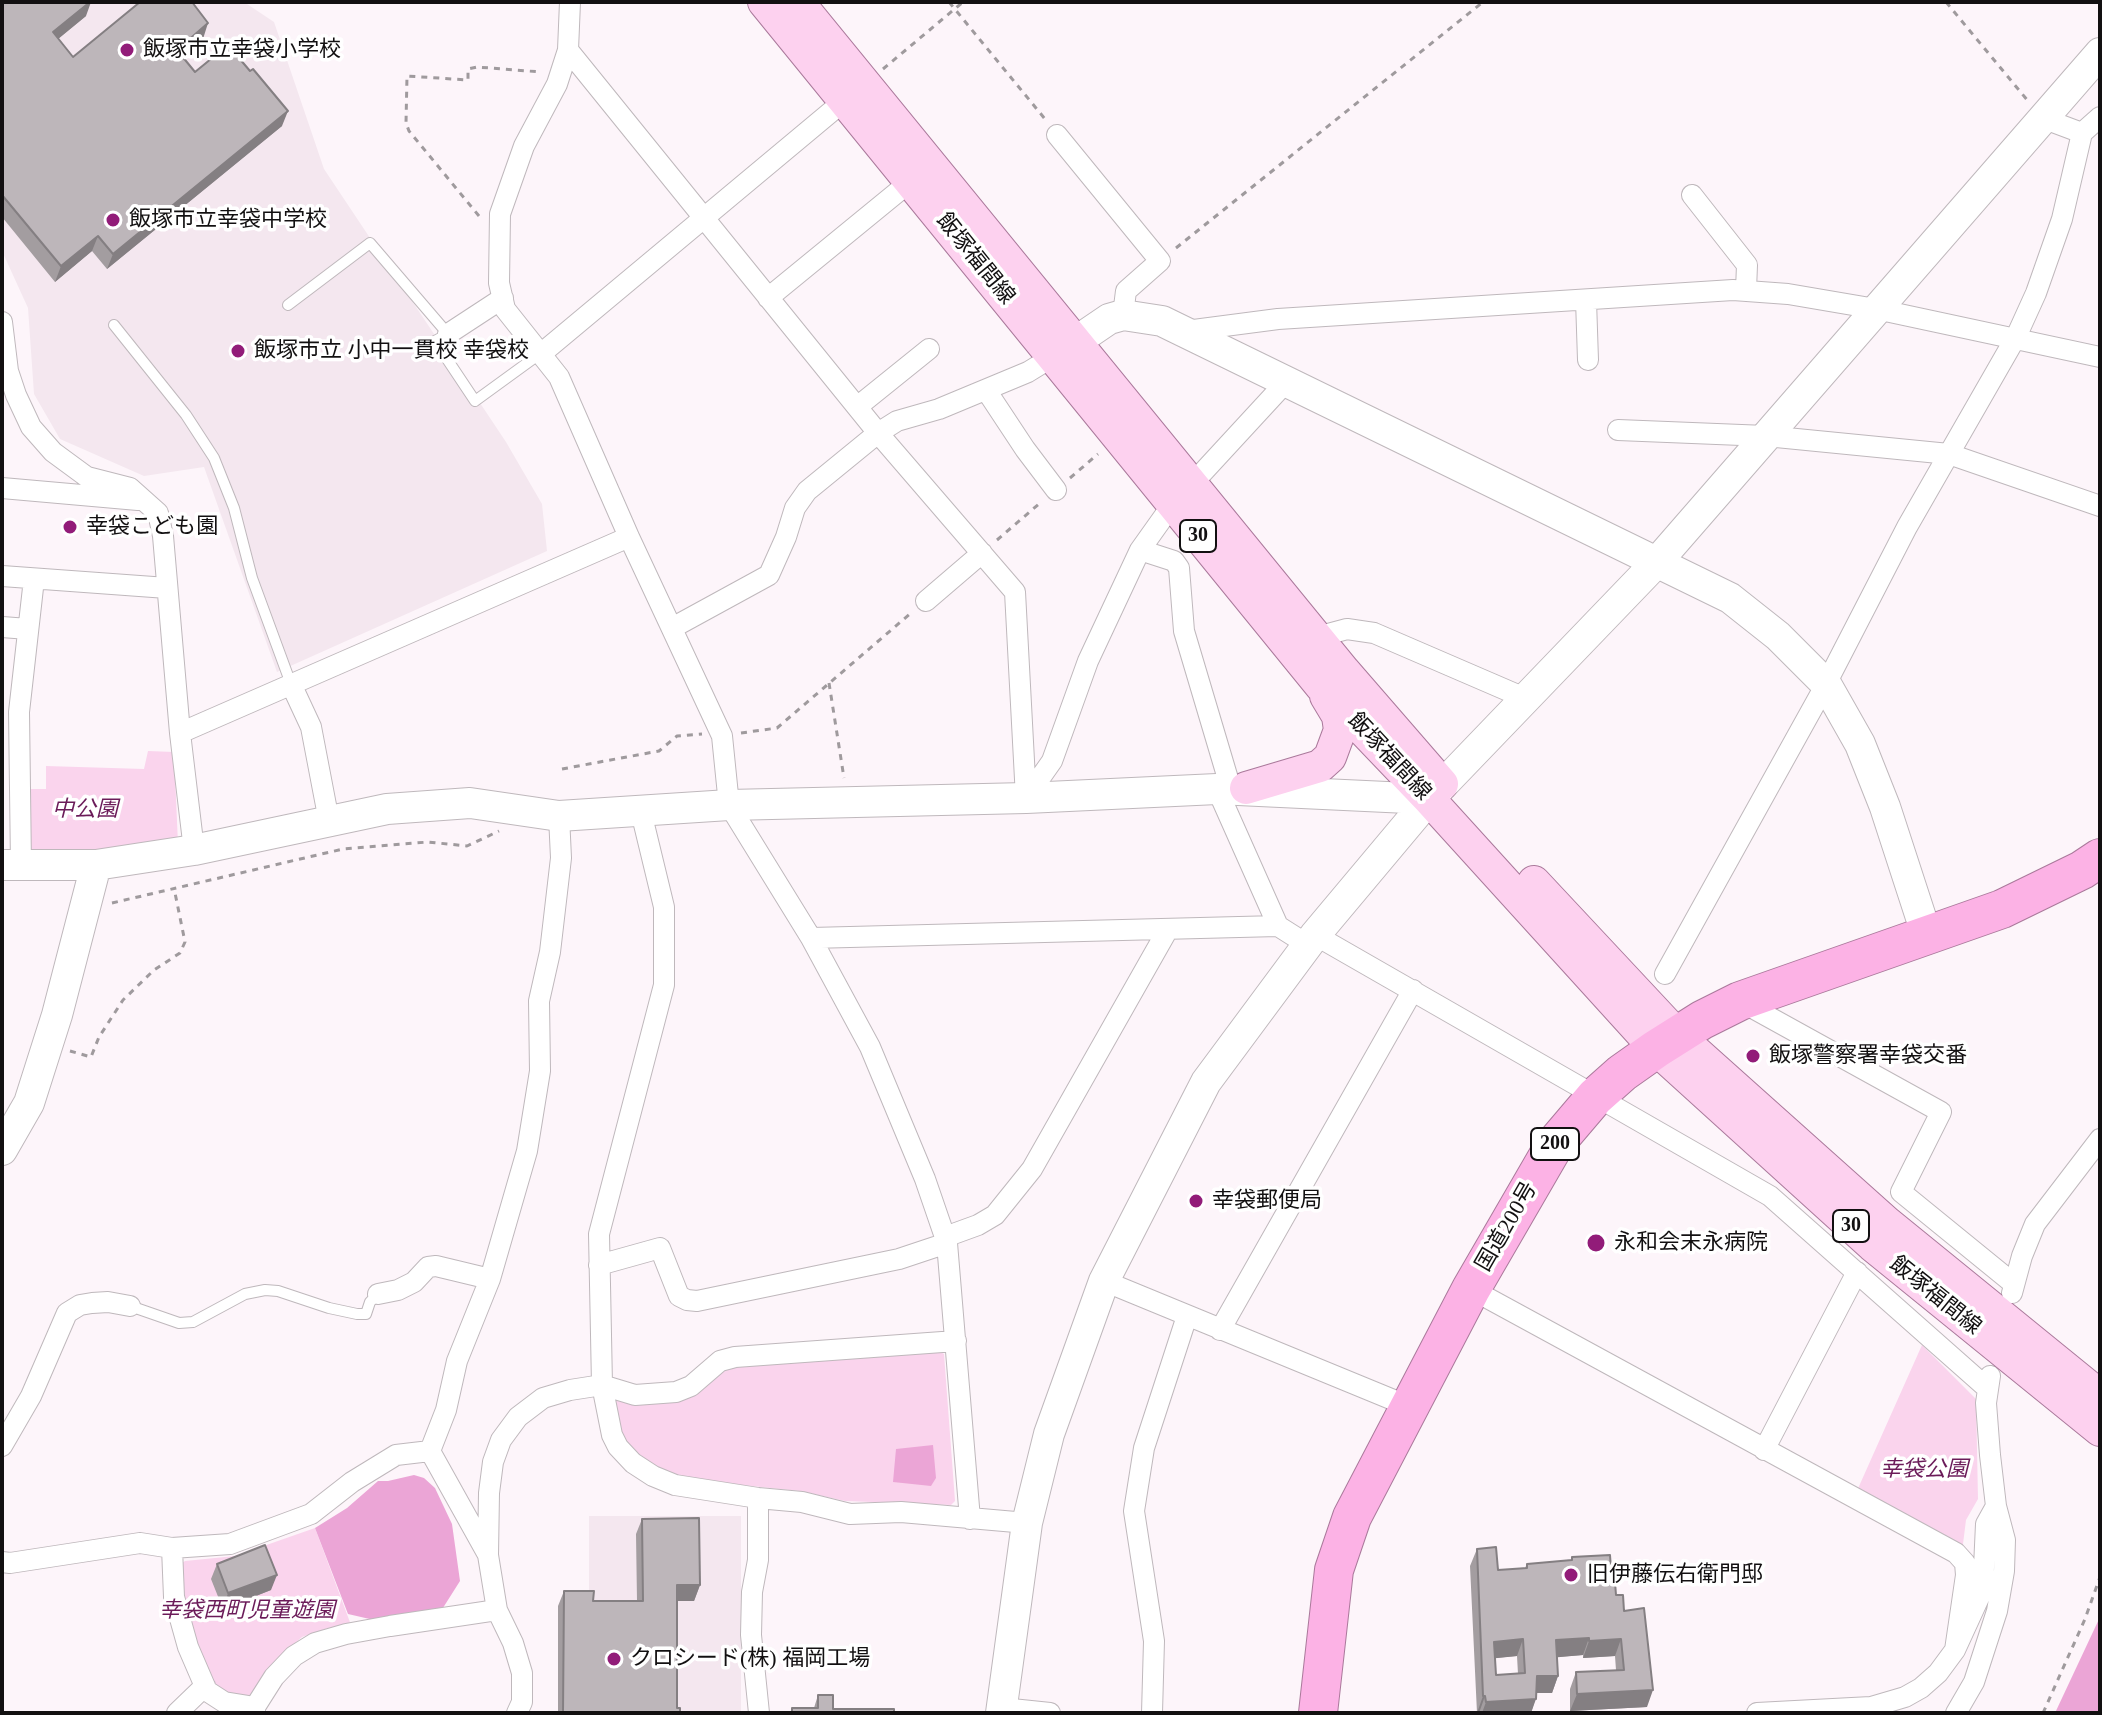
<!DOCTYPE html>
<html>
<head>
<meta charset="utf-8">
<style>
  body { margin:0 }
  #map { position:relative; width:2102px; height:1715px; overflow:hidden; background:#fdf5fa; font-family:"Times New Roman",serif }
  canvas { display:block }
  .frame { position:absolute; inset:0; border:4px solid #121011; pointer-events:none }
</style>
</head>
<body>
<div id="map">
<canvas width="2102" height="1715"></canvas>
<div class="frame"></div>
</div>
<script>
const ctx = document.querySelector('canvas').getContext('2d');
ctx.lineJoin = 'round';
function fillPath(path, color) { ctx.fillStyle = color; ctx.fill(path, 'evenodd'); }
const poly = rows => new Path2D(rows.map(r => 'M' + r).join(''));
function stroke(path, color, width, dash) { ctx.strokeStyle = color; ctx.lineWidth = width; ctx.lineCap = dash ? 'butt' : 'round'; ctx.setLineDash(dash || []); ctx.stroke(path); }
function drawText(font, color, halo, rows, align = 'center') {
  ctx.font = font + ' "Times New Roman","Noto Sans JP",serif'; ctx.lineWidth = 7; ctx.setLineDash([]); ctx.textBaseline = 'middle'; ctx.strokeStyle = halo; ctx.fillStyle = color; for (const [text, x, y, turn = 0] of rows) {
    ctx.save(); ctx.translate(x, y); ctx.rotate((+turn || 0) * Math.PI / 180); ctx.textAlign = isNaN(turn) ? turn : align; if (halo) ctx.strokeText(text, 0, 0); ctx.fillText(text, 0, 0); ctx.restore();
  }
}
const built = poly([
  [2,2,244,2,274,22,324,169,506,442,542,504,547,551,277,672,204,467,144,476,60,439,34,394,28,308,2,251],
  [589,1516,741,1516,741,1713,558,1713,558,1606,589,1606]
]);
const green = poly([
  [148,751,174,752,178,844,137,851,31,852,27,843,25,789,46,789,46,766,144,769],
  [1922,1345,1976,1399,1978,1499,1966,1520,1962,1552,1856,1493],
  [934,1348,944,1354,955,1501,951,1505,845,1501,800,1491,683,1479,645,1462,619,1433,609,1393,637,1401,720,1366],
  [315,1528,351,1625,328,1628,302,1637,286,1651,255,1692,248,1696,233,1697,216,1686,203,1666,183,1599,178,1566,185,1561,235,1556]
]);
const water = poly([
  [933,1445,936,1478,931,1486,893,1482,896,1449],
  [414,1475,424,1478,435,1488,452,1524,460,1581,441,1611,374,1620,348,1614,315,1528,347,1508,378,1481,388,1481],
  [2100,1617,2100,1713,2055,1713]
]);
const path = poly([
  [949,2,1045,119],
  [1946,2,2028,101],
  [883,69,963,2],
  [479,216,409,131,406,123,407,76,468,80,468,69,477,67,541,72],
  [1176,248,1483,2],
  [1070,478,1098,454],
  [997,540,1040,503],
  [829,683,844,778],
  [741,733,777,728,911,613],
  [562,769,659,751,677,736,702,734],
  [112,903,343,849,428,842,467,846,499,831],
  [70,1051,91,1057,99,1037,123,1000,154,970,180,953,185,942,174,888],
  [2043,1713,2085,1619,2100,1577]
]);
const lane = poly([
  [288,305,370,243,448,334,435,341,475,401,541,353],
  [114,325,186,415,214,458,234,508,252,578,291,684],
  [130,1306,179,1323,193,1322,245,1294,265,1290,278,1291,329,1308,357,1314,366,1314,370,1302,378,1294]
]);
const street = poly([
  [570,2,568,50,557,84,524,146,500,214,499,283,505,309,559,377,629,537,722,736,729,805,811,938,870,1047,925,1179,947,1243,970,1519],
  [568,50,878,433,1015,592,1026,798],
  [2042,118,2082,133],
  [1057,135,1160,261,1126,291,1123,315],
  [1692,195,1747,265,1746,290],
  [768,298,911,181],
  [1586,300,1588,360],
  [2,322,8,371,16,395,31,427,53,452,87,477,130,488,158,513,163,536,180,733,194,850],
  [1186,331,1278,319,1733,290,1788,294,1876,309,2100,357],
  [448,334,503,298],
  [542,353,844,101],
  [986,390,1025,449,1056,490],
  [857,407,929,349],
  [1618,430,1766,436,1949,454,2100,506],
  [1192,484,1287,381],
  [2,488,138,500],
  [1140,550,1174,561,1179,568,1184,631,1231,789],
  [2,576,167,588],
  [926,601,982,553],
  [2,627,28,629],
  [672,628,769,575,786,537,795,508,807,491,878,433,897,421,939,409,1028,372,1054,356],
  [1317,637,1347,629,1374,633,1527,699],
  [291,684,311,727,329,821],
  [180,733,629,537],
  [1217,789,1278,926],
  [1026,798,1052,761,1088,661,1140,550,1172,505],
  [641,812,664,907,664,985,599,1234,602,1385,612,1435,618,1447,633,1463,653,1476,675,1485,758,1498,802,1502,850,1514,901,1512,1027,1523],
  [21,866,19,712,34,579],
  [1315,935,1770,1196,1987,1388],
  [811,938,1278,926,1308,945],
  [1665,974,1826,684,1907,527,2016,337,2036,293,2062,219,2082,133,2100,117],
  [1740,1001,1941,1112,1901,1192,2014,1284],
  [945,1237,978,1225,995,1215,1032,1169,1167,931],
  [599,1265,660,1248,679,1296,687,1300,697,1301,899,1259,947,1243],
  [1104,1281,1408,1406],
  [1471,1289,1956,1553,1965,1563,1966,1575,1955,1650],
  [2012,1293,2022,1256,2035,1224,2100,1139],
  [378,1294,398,1290,414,1282,428,1267,436,1266,490,1279],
  [1220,1330,1413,990],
  [2,1446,31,1396,67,1313,80,1305,92,1303,108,1302,130,1306],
  [1764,1450,1857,1272],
  [758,1498,758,1560,752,1592,751,1635,759,1713],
  [172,1548,174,1597,188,1647,207,1691,224,1702,255,1707],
  [488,1555,430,1451,446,1410,457,1361,490,1279,527,1151,540,1071,539,1001,550,952,561,858,559,816],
  [2,1562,10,1563,140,1543,172,1548,230,1544,311,1514,352,1482,396,1455,430,1451],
  [1002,1708,1050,1713],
  [177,1713,205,1686],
  [255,1713,255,1707,274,1677,294,1656,315,1643,346,1634,390,1626,497,1610],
  [517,1713,522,1702,522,1673,513,1643,497,1610,488,1555,489,1493,493,1462,501,1440,518,1417,543,1398,570,1390,602,1385,635,1395,676,1392,691,1386,720,1361,735,1357,956,1341],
  [1152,1713,1154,1641,1134,1511,1144,1448,1187,1316],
  [1757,1713,1871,1707,1905,1697,1921,1688,1938,1673,1955,1650,1983,1589,1986,1524,1996,1506],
  [1956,1713,1974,1682,1997,1611,2004,1571,2005,1540,1996,1506,1990,1455,1986,1403,1990,1376]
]);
const secondary = poly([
  [1056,355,1109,319,1123,315,1162,321,1730,598,1778,636,1826,684,1860,744,1885,807,1927,936],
  [2,865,96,865,194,850,387,809,470,803,559,816,729,805,1026,798,1217,789,1429,799],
  [2,1150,29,1103,57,1015,96,865],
  [1001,1713,1027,1523,1049,1434,1104,1281,1206,1082,1315,935,1429,799,1656,563,2100,53]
]);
const primary = poly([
  [764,2,1321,686,1429,799,1656,1049,1872,1245,2100,1430],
  [798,2,1344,671,1442,784],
  [1246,788,1320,766,1330,757,1340,730,1338,716,1326,696],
  [1534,882,1678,1036,1886,1222,2100,1396]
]);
const highway = poly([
  [1318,1713,1334,1570,1352,1517,1471,1289,1555,1144,1595,1097,1622,1073,1656,1049,1702,1020,1740,1001,2002,909,2082,870,2100,858]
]);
const wall = poly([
  [2,2,86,16,58,39,73,57,203,39,182,56,195,72,282,126,107,269,92,251,55,282,2,217],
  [642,1519,700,1585,694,1601,677,1601,677,1708,680,1713,558,1713,558,1606,564,1591,593,1601,637,1601,636,1534],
  [1477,1549,1498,1570,1525,1568,1527,1564,1570,1561,1572,1557,1611,1569,1616,1595,1624,1611,1647,1707,1570,1711,1570,1689,1576,1672,1616,1670,1615,1656,1583,1658,1583,1655,1557,1657,1558,1676,1552,1693,1537,1693,1531,1713,1477,1713,1470,1566],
  [1517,1656,1518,1674,1496,1675,1495,1658],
  [217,1564,271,1590,223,1609,211,1579],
  [818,1695,833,1709,894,1713,790,1713,792,1708,814,1708]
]);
const shadedWall = poly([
  [90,2,91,2,86,16,47,48,53,32],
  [208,23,203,39,171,65,177,50],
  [288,111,282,126,107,269,113,254],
  [98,236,92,251,55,282,61,266],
  [277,1575,271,1590,223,1609,228,1593],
  [677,1585,700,1585,694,1601,671,1601],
  [1589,1638,1583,1655,1549,1658,1556,1640],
  [1523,1639,1517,1656,1488,1659,1494,1642],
  [1621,1639,1615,1656,1583,1658,1589,1641],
  [1537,1676,1558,1676,1552,1693,1531,1693],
  [1653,1690,1647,1707,1570,1711,1577,1694],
  [1483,1696,1485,1696,1479,1713,1477,1713],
  [1536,1699,1531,1713,1482,1713,1486,1702]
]);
const building = poly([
  [2,2,90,2,53,32,73,57,140,2,192,2,208,23,177,50,195,72,228,45,250,71,253,69,288,111,113,254,98,236,61,266,2,195,2,2],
  [699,1518,700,1585,677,1585,677,1708,680,1708,680,1713,563,1713,564,1591,594,1591,593,1601,643,1601,642,1519,699,1518],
  [265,1545,277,1575,228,1593,217,1564,265,1545],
  [1496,1547,1498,1570,1527,1568,1527,1564,1572,1560,1572,1557,1610,1555,1611,1569,1614,1569,1616,1595,1623,1595,1624,1611,1644,1608,1653,1690,1577,1694,1576,1672,1624,1670,1621,1639,1589,1641,1589,1638,1556,1640,1558,1676,1537,1676,1536,1699,1486,1702,1485,1696,1483,1696,1477,1549,1496,1547],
  [1523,1639,1525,1673,1496,1675,1494,1642,1523,1639],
  [818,1695,833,1695,833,1709,894,1709,894,1713,792,1713,792,1708,818,1708,818,1695]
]);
const markers = [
  [127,50,8,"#921c79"],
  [113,220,8,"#921c79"],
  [238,351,8,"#921c79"],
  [70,527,8,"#921c79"],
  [1753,1056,8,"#921c79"],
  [1196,1201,8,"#921c79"],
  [1596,1243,10,"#921c79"],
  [1571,1575,8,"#921c79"],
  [614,1659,8,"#921c79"]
];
const shields = [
  [1198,536,36],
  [1555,1144,48],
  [1851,1226,36]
];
const shieldNames = [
  ["30",1198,536],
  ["200",1555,1144],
  ["30",1851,1226]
];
const poiNames = [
  ["飯塚市立幸袋小学校",143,50],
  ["飯塚市立幸袋中学校",129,220],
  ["飯塚市立 小中一貫校 幸袋校",254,351],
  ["幸袋こども園",86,527],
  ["飯塚警察署幸袋交番",1769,1056],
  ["幸袋郵便局",1212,1201],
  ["永和会末永病院",1614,1243],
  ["旧伊藤伝右衛門邸",1587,1575],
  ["クロシード(株) 福岡工場",630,1659]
];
const streetNames = [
  ["飯塚福間線",975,259,51],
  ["飯塚福間線",1389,757,47],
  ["国道200号",1507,1227,-60],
  ["飯塚福間線",1935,1296,39]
];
const parkNames = [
  ["中公園",85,810],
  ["幸袋公園",1924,1470],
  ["幸袋西町児童遊園",247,1611]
];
fillPath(built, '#f4e7ef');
fillPath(green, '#fad4ed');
fillPath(water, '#eba5d6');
stroke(lane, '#bfb8bc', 12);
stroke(street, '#bfb8bc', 22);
stroke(secondary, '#bfb8bc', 32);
stroke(primary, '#aa799b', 34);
stroke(highway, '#aa799b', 40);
stroke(path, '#9f9a9d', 3, [6, 6]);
stroke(lane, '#fff', 10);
stroke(street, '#fff', 20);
stroke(secondary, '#fff', 30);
stroke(primary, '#fdd1ef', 32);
stroke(highway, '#fcb2e5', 38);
fillPath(wall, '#a39da0');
fillPath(shadedWall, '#847f82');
fillPath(building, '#bdb6ba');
stroke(building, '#847f82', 2);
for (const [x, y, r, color] of markers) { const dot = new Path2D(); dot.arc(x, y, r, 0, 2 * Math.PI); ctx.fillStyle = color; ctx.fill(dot); stroke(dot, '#fff', 3); }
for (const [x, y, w] of shields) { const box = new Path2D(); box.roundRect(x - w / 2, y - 16, w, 32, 6); ctx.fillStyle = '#fff'; ctx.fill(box); stroke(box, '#121011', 2); }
drawText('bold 20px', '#121011', null, shieldNames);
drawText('22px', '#121011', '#fff', poiNames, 'left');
drawText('22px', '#121011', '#fff', streetNames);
drawText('italic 22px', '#6b1b59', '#fff', parkNames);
</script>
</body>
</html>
